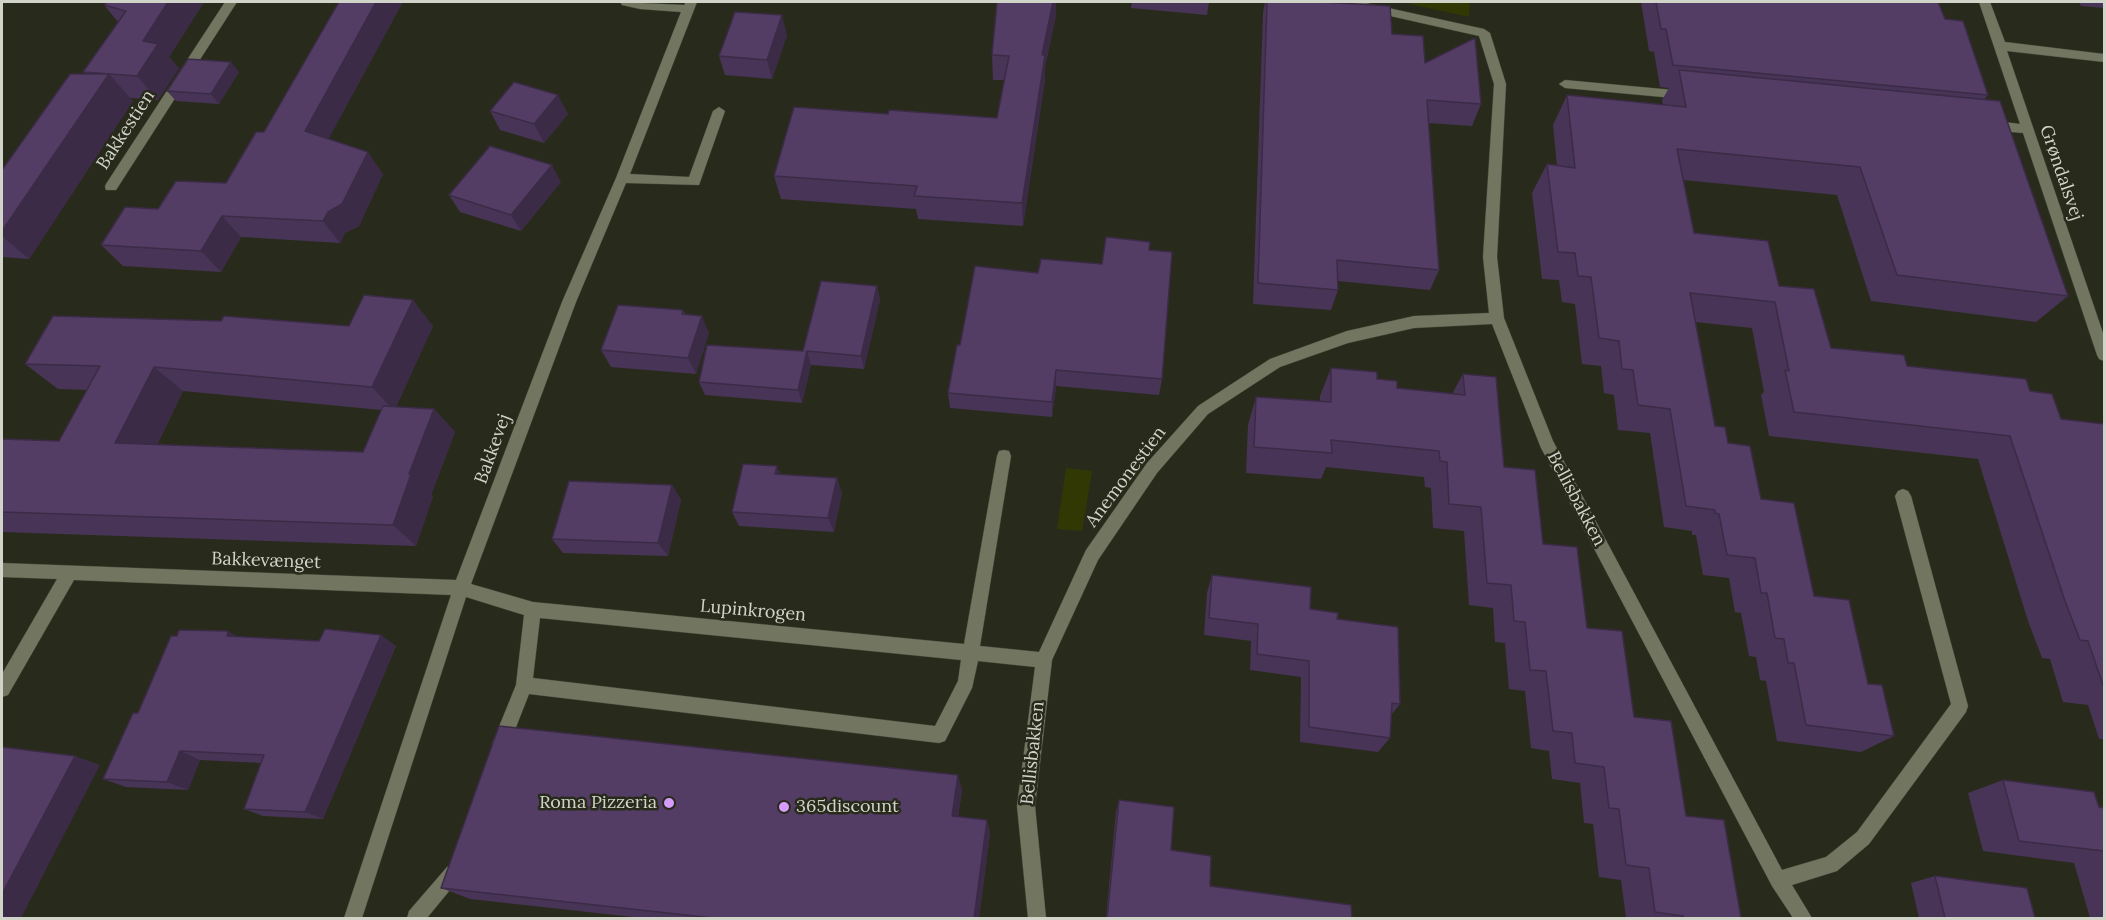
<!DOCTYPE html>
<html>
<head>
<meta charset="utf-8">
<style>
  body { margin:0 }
  #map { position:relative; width:2106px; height:920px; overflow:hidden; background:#282b1b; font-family:Lora,serif }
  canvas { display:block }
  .frame { position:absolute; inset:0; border:3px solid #d1d4c9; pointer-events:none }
</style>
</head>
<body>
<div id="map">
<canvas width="2106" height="920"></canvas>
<div class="frame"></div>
</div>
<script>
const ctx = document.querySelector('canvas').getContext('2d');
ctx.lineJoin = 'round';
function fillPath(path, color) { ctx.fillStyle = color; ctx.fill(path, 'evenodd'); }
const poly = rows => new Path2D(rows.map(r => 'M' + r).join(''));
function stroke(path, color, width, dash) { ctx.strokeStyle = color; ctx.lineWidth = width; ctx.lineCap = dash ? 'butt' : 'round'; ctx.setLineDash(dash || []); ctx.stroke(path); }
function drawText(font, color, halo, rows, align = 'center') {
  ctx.font = font + ' Lora,serif'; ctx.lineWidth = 5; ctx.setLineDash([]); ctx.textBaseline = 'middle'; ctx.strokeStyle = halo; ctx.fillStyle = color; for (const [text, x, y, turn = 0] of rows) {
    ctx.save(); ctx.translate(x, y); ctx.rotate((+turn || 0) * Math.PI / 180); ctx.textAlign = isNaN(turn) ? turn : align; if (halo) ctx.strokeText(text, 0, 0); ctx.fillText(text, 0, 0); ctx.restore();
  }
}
const green = poly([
  [1410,2,1470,2,1469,17,1410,4],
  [1066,468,1092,471,1082,531,1057,529]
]);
const minor = poly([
  [225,2,237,2,116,190,106,190,105,187,106,184,225,2],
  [620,2,684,5,686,2,697,2,630,174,689,177,713,111,719,107,725,111,699,185,626,183,576,302,471,584,533,602,964,644,997,456,999,451,1004,450,1009,451,1011,456,980,646,1039,652,1086,550,1147,463,1198,406,1270,359,1347,331,1414,316,1489,313,1483,257,1494,84,1479,36,1346,6,1340,2,1361,2,1484,29,1490,33,1506,84,1497,257,1504,318,1553,441,1782,870,1826,857,1857,832,1951,704,1895,496,1898,491,1903,489,1908,491,1911,496,1968,706,1966,712,1869,844,1837,871,1792,885,1812,918,1793,918,1772,886,1541,448,1492,324,1414,328,1348,343,1280,367,1208,414,1157,473,1098,560,1052,660,1035,806,1046,918,1028,918,1017,806,1035,667,978,661,972,688,945,741,939,743,529,694,507,750,501,752,495,750,492,744,516,685,524,615,466,597,362,918,344,918,451,595,74,580,8,695,2,697,2,674,57,579,2,577,2,563,456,580,562,302,616,178,681,12,640,9,622,5,620,2],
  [540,618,961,660,958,681,935,726,533,678,540,618],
  [1979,2,1990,2,2005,42,2104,54,2104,62,2007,51,2104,336,2104,361,2099,359,2097,355,2023,133,1989,130,1983,125,1989,120,2020,124,1979,2],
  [1565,80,1684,91,1690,95,1684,99,1565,88,1559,84,1565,80],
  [453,864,459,867,462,873,459,879,427,918,407,918,409,911,447,867,453,864]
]);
const wall = poly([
  [204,2,169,57,179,68,158,100,130,98,133,101,29,259,2,257,2,170,85,74,83,72,118,22,104,5],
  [1132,2,1209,2,1207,15,1131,8],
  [1265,2,1323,2,1392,34,1425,63,1481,104,1472,126,1428,123,1439,270,1430,290,1338,281,1338,290,1331,310,1253,304,1263,13],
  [1641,2,1938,2,1945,19,1988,95,1984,100,2068,296,2036,322,1871,301,1837,195,1683,180,1694,233,1779,286,1831,348,1907,366,2030,391,2061,419,2104,424,2104,739,2099,739,2088,705,2063,702,2050,659,2042,658,2028,621,1978,459,1769,436,1761,395,1764,392,1752,328,1695,322,1715,426,1728,443,1761,499,1814,596,1868,684,1894,736,1861,752,1777,741,1766,681,1760,680,1756,657,1749,656,1741,613,1735,612,1729,578,1703,575,1696,535,1692,535,1692,531,1664,527,1650,433,1618,430,1614,395,1604,393,1601,366,1582,364,1575,304,1562,302,1559,280,1542,279,1532,193,1547,164,1557,166,1553,125,1567,95,1663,105,1662,100,1669,88,1660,87,1654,52,1649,51],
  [2079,2,2104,2,2104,8,2081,6],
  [1056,15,1045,67,1045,80,1023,226,918,219,916,209,781,199,774,176,888,114,997,118,1005,80,993,80,992,55],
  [787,35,772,79,725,75,719,56],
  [239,72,219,104,176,101,167,91],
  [490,111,568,114,544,143,500,130],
  [329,139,383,174,359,226,345,233,340,243,241,237,221,272,123,266,101,245,158,209,226,183],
  [561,182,521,231,460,212,449,195],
  [1149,250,1162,379,1159,395,1056,386,1052,417,950,408,948,393,960,345,1038,273,1102,264],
  [877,286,880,300,864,369,811,365,802,403,705,395,699,382,803,351],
  [683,310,685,314,709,333,696,374,611,367,601,350],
  [349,326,433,326,396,407,434,409,455,432,431,495,433,496,416,546,2,532,2,439,59,441,87,390,58,389,25,364],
  [183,391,381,410,363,452,157,445],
  [1331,368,1377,379,1397,388,1452,394,1463,374,1504,467,1543,544,1741,918,1626,918,1621,880,1599,877,1593,824,1584,823,1580,783,1552,779,1549,751,1531,748,1525,691,1509,689,1505,643,1495,642,1493,608,1469,605,1464,531,1433,528,1431,488,1425,487,1424,477,1326,467,1321,479,1246,473,1248,425,1256,397,1320,402,1320,396],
  [780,474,842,493,834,532,739,526,732,512],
  [672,485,681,500,668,556,563,553,552,539],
  [1212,575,1337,619,1400,704,1392,714,1390,738,1378,752,1300,742,1301,677,1250,670,1251,641,1204,635,1207,593],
  [238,637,396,646,323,819,263,816,244,809,261,763,200,760,188,790,126,787,103,779,138,713],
  [2003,780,2099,807,2104,808,2104,918,2090,918,2074,863,1983,851,1968,793],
  [962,790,958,817,987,820,990,834,979,918,642,918,470,899,441,888],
  [1119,800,1210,886,1352,918,1106,918,1116,812],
  [1935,876,2035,918,1919,918,1911,883]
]);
const shadedWall = poly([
  [168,2,204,2,169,57,179,68,158,100,137,76,143,41],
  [376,2,403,2,321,153,305,131],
  [1053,2,1056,2,1056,15,1045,67,1045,80,1023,226,1022,203,1042,55],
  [782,15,787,35,772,79,767,60],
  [231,62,239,72,219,104,211,94],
  [109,74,133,101,29,259,2,236,2,231],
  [558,95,568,114,544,143,534,124],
  [368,152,383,174,359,226,345,233,340,243,323,221,328,212],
  [552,165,561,182,521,231,511,215],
  [222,216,241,237,221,272,201,251],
  [877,286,880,300,864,369,861,356],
  [413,300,433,326,394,411,372,387],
  [702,316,709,333,696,374,688,358],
  [807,351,811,365,802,403,798,390],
  [154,367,183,391,146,466,115,443],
  [1056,370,1056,386,1052,417,1052,402],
  [434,409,455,432,431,495,433,496,416,546,393,525,409,474],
  [777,466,783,481,775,474],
  [837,478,842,493,834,532,828,518],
  [672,485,681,500,668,556,658,543],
  [228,631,246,642,227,636],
  [381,635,396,646,323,819,305,812],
  [180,751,200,760,188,790,167,782],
  [75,756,100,765,21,918,2,918,2,894],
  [958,775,962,790,956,830,952,816],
  [987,820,990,834,979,918,974,918]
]);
const building = poly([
  [108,2,168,2,143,41,158,44,137,76,83,72,126,11,104,5,108,2],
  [339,2,376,2,305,131,368,152,342,204,328,212,323,221,222,216,201,251,101,245,125,207,158,209,176,181,226,183,256,132,264,132,339,2],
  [997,2,1053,2,1042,55,1045,55,1022,203,914,196,917,186,774,176,794,107,888,114,889,110,997,118,1009,56,992,55,997,2],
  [1267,2,1323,2,1390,6,1392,34,1423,36,1425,63,1475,38,1481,104,1427,100,1439,270,1337,260,1338,290,1258,283,1267,2],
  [1656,2,1938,2,1945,19,1963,21,1988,95,1673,65,1666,29,1661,29,1656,2],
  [735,12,782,15,767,60,719,56,735,12],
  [188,59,231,62,211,94,167,91,188,59],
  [1679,70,2000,101,2068,296,1897,275,1860,167,1677,149,1694,233,1768,241,1779,286,1814,289,1831,348,1904,355,1907,366,2026,379,2030,391,2052,394,2061,419,2104,424,2104,686,2103,685,2088,641,2080,640,2065,601,2010,436,1794,412,1785,370,1789,371,1775,302,1690,293,1715,426,1725,427,1728,443,1750,446,1761,499,1794,503,1814,596,1849,600,1868,684,1882,685,1894,736,1806,725,1794,663,1788,663,1784,639,1775,638,1767,593,1761,593,1755,558,1727,555,1719,514,1715,513,1715,510,1686,506,1670,409,1638,405,1633,370,1622,369,1619,341,1599,338,1591,277,1578,276,1575,253,1558,252,1547,164,1575,168,1567,95,1686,107,1679,70],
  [70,74,109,74,2,231,2,170,70,74],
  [514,82,558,95,534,124,490,111,514,82],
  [490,146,552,165,511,215,449,195,490,146],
  [1106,237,1150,242,1149,250,1172,252,1162,379,1056,370,1052,402,948,393,957,345,960,345,975,266,1038,273,1041,259,1102,264,1106,237],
  [821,281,877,286,861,356,807,351,798,390,699,382,707,345,803,351,821,281],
  [364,295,413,300,372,387,154,367,115,443,363,452,383,406,434,409,409,474,411,474,393,525,2,512,2,439,59,441,100,366,25,364,53,316,221,321,224,316,349,326,364,295],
  [618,305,683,310,682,314,702,316,688,358,601,350,618,305],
  [1331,368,1377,372,1377,379,1397,381,1397,388,1465,395,1463,374,1496,377,1504,467,1535,470,1543,544,1577,547,1587,628,1622,631,1634,717,1671,721,1686,816,1724,820,1741,918,1684,918,1683,916,1655,912,1649,868,1626,865,1619,809,1609,808,1604,767,1575,763,1572,733,1553,731,1546,671,1530,670,1525,622,1514,621,1511,585,1487,583,1481,507,1449,504,1447,462,1440,461,1439,451,1331,440,1332,453,1254,447,1256,397,1331,402,1331,368],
  [743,464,777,466,775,474,837,478,828,518,732,512,743,464],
  [569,481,672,485,658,543,552,539,569,481],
  [1212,575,1311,587,1310,609,1338,613,1337,619,1398,627,1400,704,1392,703,1390,738,1309,727,1309,661,1257,654,1258,624,1209,618,1212,575],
  [325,629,381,635,305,812,244,809,264,755,180,751,167,782,103,779,133,713,138,713,171,636,177,636,179,630,228,631,227,636,319,641,325,629],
  [499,726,958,775,952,816,987,820,974,918,713,918,441,888,499,726],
  [2,747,75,756,2,894,2,747],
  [2003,780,2094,792,2099,807,2104,808,2104,851,2019,841,2003,780],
  [1119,800,1174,807,1171,850,1211,856,1210,886,1351,905,1352,918,1107,918,1119,800],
  [1935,876,2027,888,2035,918,1945,918,1935,876]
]);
const markers = [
  [669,803,6,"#d59cfb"],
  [784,807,6,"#d59cfb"]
];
const streetNames = [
  ["Bakkestien",126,130,-57],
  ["Grøndalsvej",2061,173,71],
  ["Bakkevej",493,449,-70],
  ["Anemonestien",1126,477,-53],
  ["Bellisbakken",1576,499,62],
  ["Bakkevænget",266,561,2],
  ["Lupinkrogen",753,611,5],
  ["Bellisbakken",1033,753,-84]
];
const poiNames = [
  ["Roma Pizzeria",657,803],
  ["365discount",796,807,"left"]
];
fillPath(green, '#323804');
stroke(minor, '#434637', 1);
fillPath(minor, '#727661');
fillPath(wall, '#483456');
fillPath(shadedWall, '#3b2b46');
fillPath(building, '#543d64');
stroke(building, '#3b2b46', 1.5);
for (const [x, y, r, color] of markers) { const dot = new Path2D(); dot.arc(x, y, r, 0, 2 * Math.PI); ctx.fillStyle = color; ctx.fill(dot); stroke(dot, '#282b1b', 2); }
drawText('18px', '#d1d4c9', '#282b1b', streetNames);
drawText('18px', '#d1d4c9', '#282b1b', poiNames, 'right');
</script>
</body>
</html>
